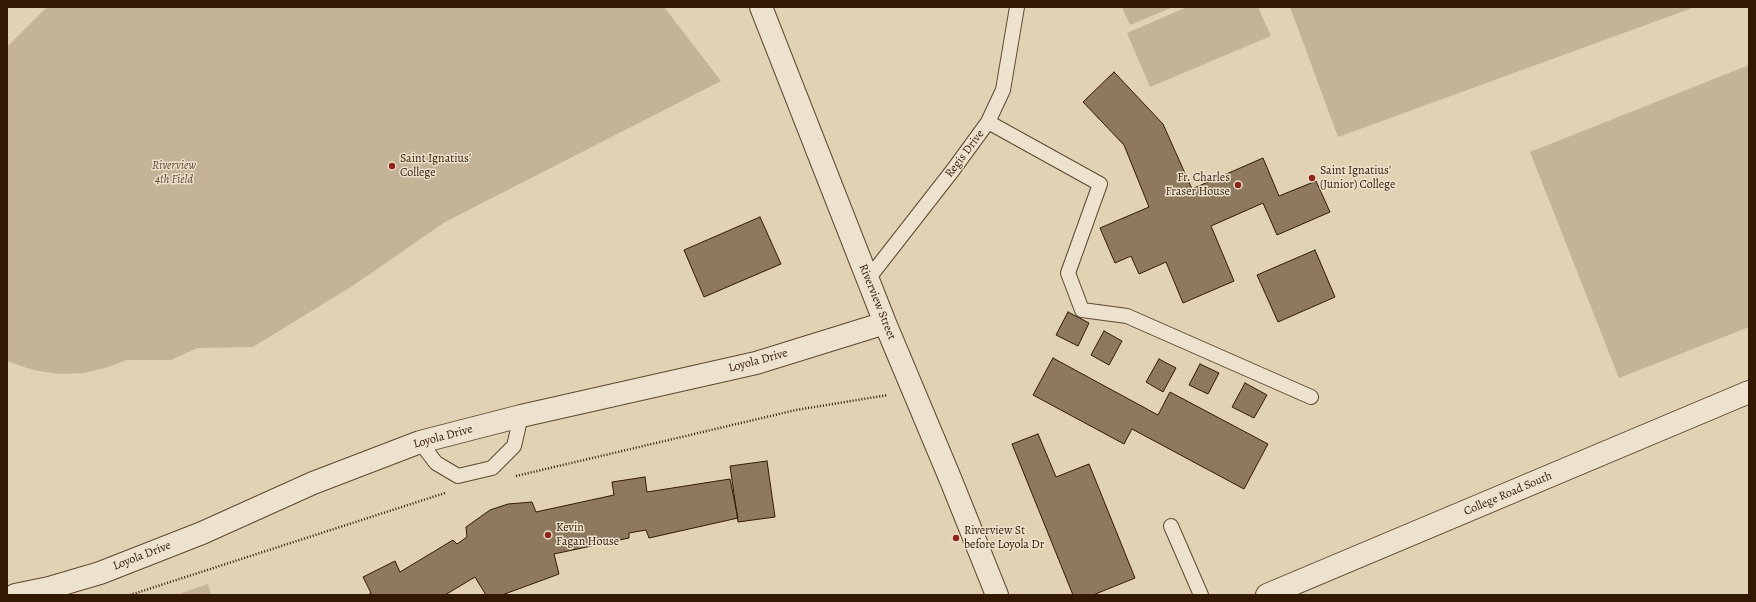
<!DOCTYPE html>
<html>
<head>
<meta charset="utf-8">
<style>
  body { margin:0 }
  #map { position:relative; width:1756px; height:602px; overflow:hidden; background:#e2d2b4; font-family:Alegreya,serif }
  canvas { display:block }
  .frame { position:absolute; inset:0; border:8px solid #331903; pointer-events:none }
</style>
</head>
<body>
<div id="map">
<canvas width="1756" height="602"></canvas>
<div class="frame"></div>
</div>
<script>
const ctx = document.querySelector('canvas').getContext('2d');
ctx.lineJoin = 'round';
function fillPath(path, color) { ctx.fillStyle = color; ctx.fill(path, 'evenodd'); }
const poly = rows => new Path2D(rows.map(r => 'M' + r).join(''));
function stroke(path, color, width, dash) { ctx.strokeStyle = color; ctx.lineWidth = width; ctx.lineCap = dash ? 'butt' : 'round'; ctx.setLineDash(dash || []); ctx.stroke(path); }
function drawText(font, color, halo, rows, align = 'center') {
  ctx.font = font + ' Alegreya,serif'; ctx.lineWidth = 3; ctx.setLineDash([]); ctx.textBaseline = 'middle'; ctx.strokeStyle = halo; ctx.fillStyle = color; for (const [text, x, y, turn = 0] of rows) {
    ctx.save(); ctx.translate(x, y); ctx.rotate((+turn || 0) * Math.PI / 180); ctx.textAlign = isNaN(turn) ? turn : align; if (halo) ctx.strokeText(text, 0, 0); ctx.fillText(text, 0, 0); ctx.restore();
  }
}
const green = poly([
  [47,7,664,7,721,81,445,222,354,285,253,347,197,348,171,360,126,360,109,367,84,373,59,374,33,370,7,361,7,47],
  [1122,7,1173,7,1130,25],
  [1187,7,1258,7,1271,36,1150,87,1127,33],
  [1290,7,1695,7,1338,137],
  [1749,65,1749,327,1619,378,1530,152],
  [208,584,211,595,176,595]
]);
const building = poly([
  [1114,72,1163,124,1192,189,1263,158,1279,196,1316,181,1330,212,1277,235,1263,203,1211,226,1234,281,1183,303,1166,262,1139,274,1131,256,1115,263,1100,228,1149,207,1124,145,1083,102,1114,72],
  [760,217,781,264,704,297,684,250,760,217],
  [1315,250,1335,297,1278,322,1257,275,1315,250],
  [1068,312,1089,323,1078,346,1056,335,1068,312],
  [1104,331,1122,341,1109,365,1091,355,1104,331],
  [1053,358,1158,415,1170,392,1268,444,1244,489,1132,429,1124,444,1033,395,1053,358],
  [1159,359,1176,368,1163,392,1146,382,1159,359],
  [1200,364,1219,373,1208,394,1189,385,1200,364],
  [1245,383,1267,395,1254,418,1232,407,1245,383],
  [1038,434,1056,477,1089,464,1135,578,1093,595,1073,595,1012,444,1038,434],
  [767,461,775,517,738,522,730,466,767,461],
  [645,477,647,492,730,479,738,518,649,538,646,530,629,533,629,538,554,554,559,574,502,595,486,595,475,577,445,595,368,595,371,593,363,577,395,561,400,572,453,540,457,544,467,537,466,527,490,510,508,504,532,502,536,512,614,495,612,482,645,477]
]);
const path = poly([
  [516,476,796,410,888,395],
  [130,595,445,493]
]);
const lane = poly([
  [988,122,1100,184,1068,273,1082,310,1127,316,1311,397],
  [868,279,953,170,988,122,1003,90,1017,7],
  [420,442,436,463,458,476,492,468,514,446,521,416],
  [1171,526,1201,595]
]);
const street = poly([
  [761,7,885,323,950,478,997,595],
  [15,595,49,588,100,573,202,533,313,483,420,442,521,416,756,363,885,323],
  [1267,595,1749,392]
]);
const markers = [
  [392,166,4,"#8f2418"],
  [1312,178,4,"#8f2418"],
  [1238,185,4,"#8f2418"],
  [548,535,4,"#8f2418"],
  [956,538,4,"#8f2418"]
];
const streetNames = [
  ["Regis Drive",965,154,-53],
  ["Riverview Street",877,302,68],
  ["Loyola Drive",758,361,-15],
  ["Loyola Drive",443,437,-15],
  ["College Road South",1508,494,-23],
  ["Loyola Drive",142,556,-21]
];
const poiNames = [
  ["Saint Ignatius'",400,159],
  ["College",400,173],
  ["Saint Ignatius'",1320,171],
  ["(Junior) College",1320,185],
  ["Fr. Charles",1230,178,"right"],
  ["Fraser House",1230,192,"right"],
  ["Kevin",556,528],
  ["Fagan House",556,542],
  ["Riverview St",964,531],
  ["before Loyola Dr",964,545]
];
const parkNames = [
  ["Riverview",174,166],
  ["4th Field",174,180]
];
fillPath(green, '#c4b396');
fillPath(building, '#8e795f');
stroke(building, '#331903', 1);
stroke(lane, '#5f472f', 16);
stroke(street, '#5f472f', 24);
stroke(path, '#331903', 2.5, [1, 2]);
stroke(lane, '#ece2ce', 14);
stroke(street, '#ece2ce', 22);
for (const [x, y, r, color] of markers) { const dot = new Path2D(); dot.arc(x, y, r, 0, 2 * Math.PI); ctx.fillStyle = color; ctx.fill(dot); stroke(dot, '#ece2ce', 1.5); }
drawText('12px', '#331903', '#ece2ce', streetNames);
drawText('12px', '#331903', '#ece2ce', poiNames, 'left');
drawText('italic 12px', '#5e472f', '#ece2ce', parkNames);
</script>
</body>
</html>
